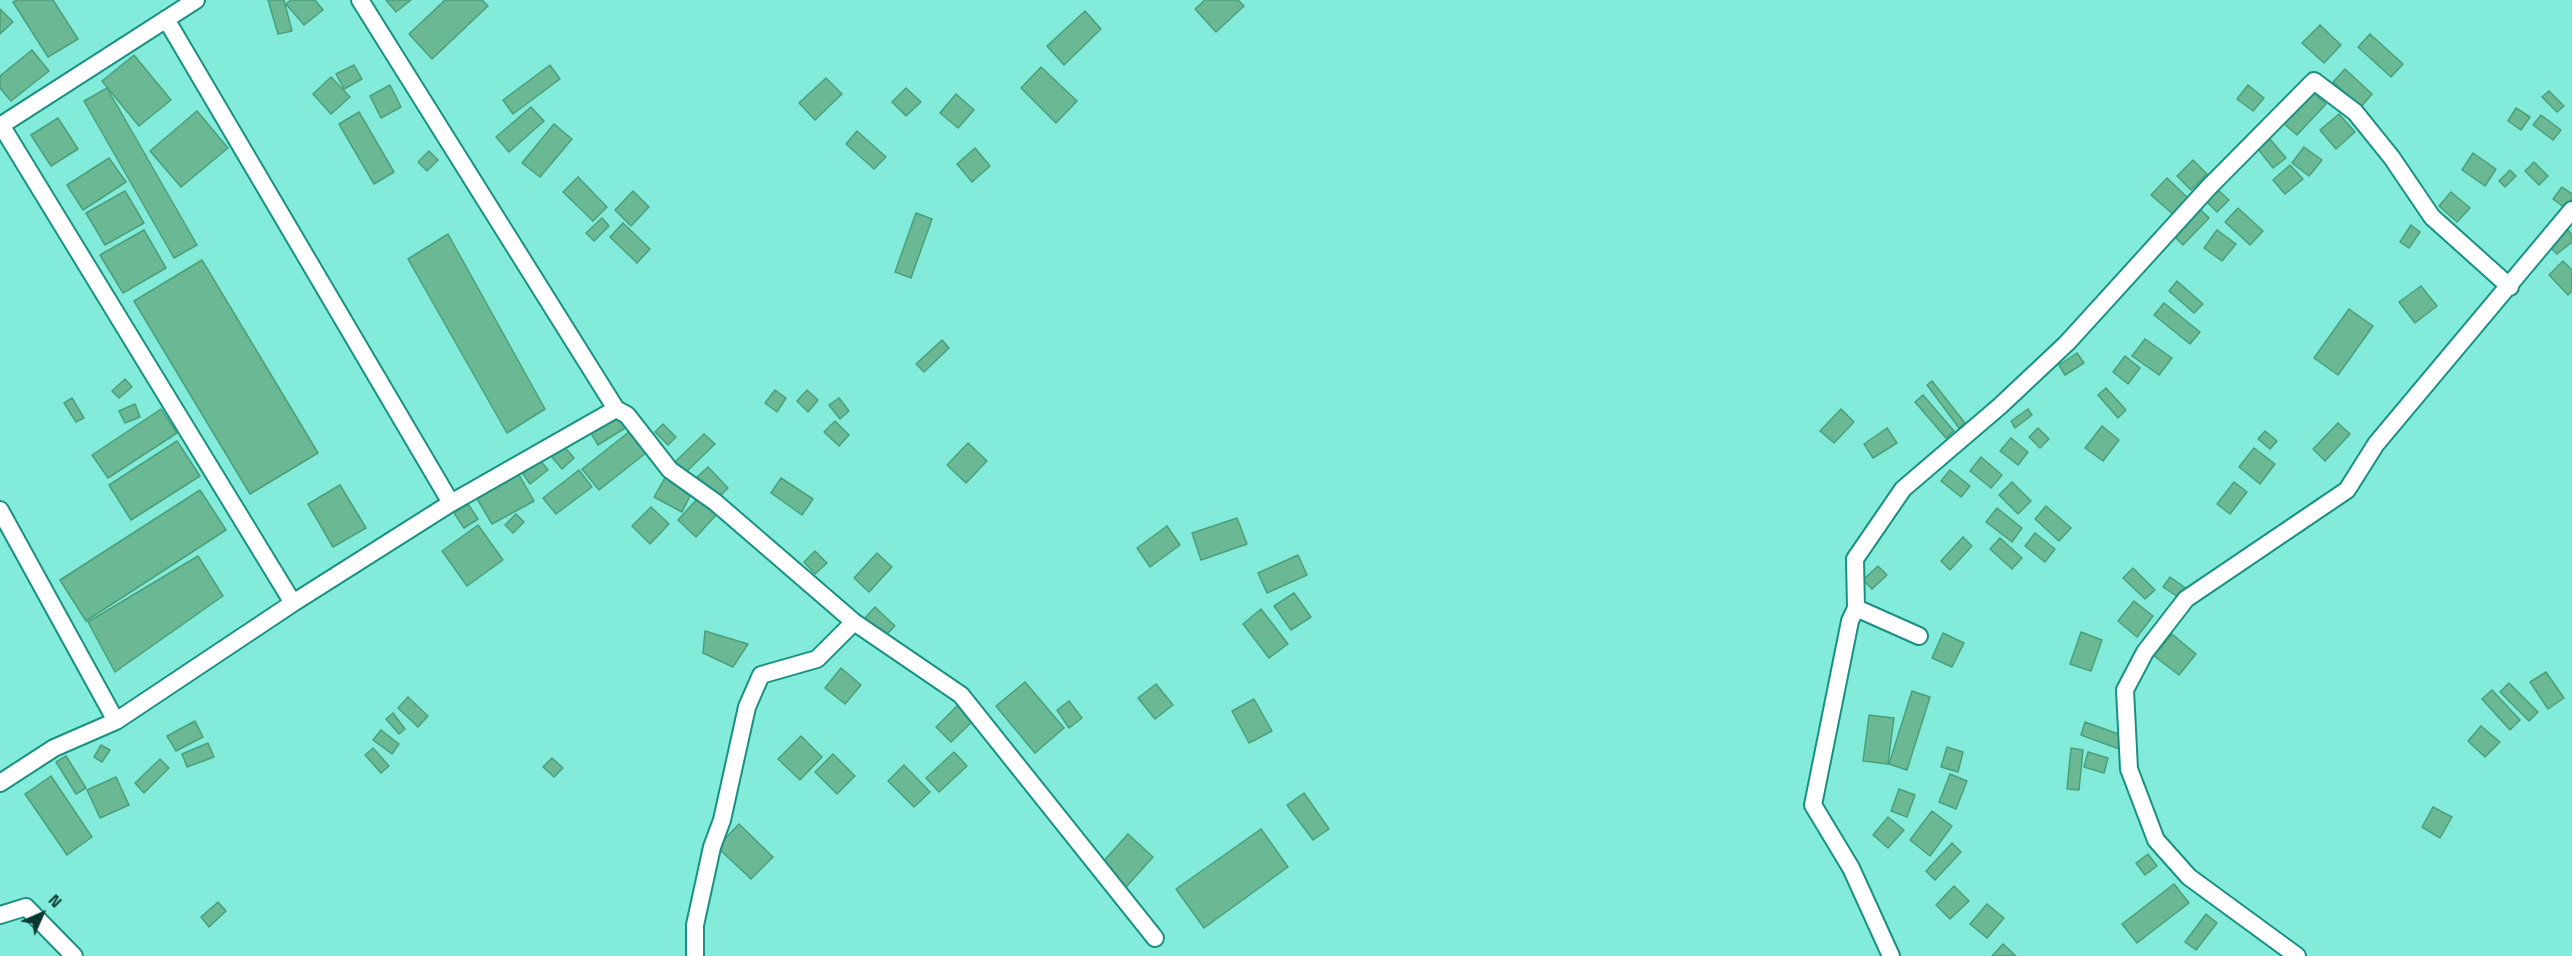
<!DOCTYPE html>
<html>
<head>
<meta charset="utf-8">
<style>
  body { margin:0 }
  #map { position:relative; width:2572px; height:956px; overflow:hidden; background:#83ebda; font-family:"Space Grotesk",sans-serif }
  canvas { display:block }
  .north { position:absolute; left:12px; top:884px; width:60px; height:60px; -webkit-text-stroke:4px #83ebda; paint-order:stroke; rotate:45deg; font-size:16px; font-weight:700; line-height:24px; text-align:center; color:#083832 }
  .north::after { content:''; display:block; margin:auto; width:21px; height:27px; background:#083832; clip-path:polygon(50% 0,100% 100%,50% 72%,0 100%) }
</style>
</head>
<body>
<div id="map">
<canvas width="2572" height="956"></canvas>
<div class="north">N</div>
</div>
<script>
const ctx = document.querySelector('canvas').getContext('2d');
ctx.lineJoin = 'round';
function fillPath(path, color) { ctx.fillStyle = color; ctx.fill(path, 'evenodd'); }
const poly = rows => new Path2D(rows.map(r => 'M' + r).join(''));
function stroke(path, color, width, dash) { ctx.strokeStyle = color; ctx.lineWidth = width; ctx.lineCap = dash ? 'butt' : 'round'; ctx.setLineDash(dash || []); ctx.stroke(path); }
const building = poly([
  [17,0,53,0,78,39,48,57,13,2,17,0],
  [268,0,284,0,292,31,278,34,268,0],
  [291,0,315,0,323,10,304,25,286,4,291,0],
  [386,0,411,0,396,12,386,0],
  [445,0,482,0,488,6,432,59,409,34,445,0],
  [1205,0,1238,0,1244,6,1216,32,1195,9,1205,0],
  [0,9,13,22,0,34,0,9],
  [1085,11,1101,29,1064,65,1047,46,1085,11],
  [2320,25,2341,45,2324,63,2302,43,2320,25],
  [2370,34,2403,64,2391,77,2358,47,2370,34],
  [32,50,49,71,11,101,0,88,0,76,32,50],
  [134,55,171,100,139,126,102,81,134,55],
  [354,65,362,79,344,89,336,74,354,65],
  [550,65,560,79,513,114,503,100,550,65],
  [1041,67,1077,101,1056,123,1021,88,1041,67],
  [2345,69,2372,94,2361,107,2333,82,2345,69],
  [331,77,350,97,331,114,313,94,331,77],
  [826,78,842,94,815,120,799,103,826,78],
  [390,85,401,107,381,118,370,96,390,85],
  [2248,85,2264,98,2253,111,2237,99,2248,85],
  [107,88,197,245,174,258,84,101,107,88],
  [906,88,921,102,906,116,892,102,906,88],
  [2549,91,2564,106,2557,112,2542,97,2549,91],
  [2313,92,2326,104,2297,135,2284,124,2313,92],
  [956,94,974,110,958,128,940,113,956,94],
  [531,107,544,121,509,152,496,137,531,107],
  [2516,108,2530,117,2521,130,2508,121,2516,108],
  [197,111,228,148,181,187,150,151,197,111],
  [359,112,394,172,374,184,339,124,359,112],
  [2339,114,2355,132,2336,149,2320,130,2339,114],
  [2541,115,2561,130,2553,140,2533,125,2541,115],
  [58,118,78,149,51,166,31,135,58,118],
  [554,124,572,139,540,177,522,163,554,124],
  [857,131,886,157,874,169,846,144,857,131],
  [2270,139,2286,158,2273,168,2258,149,2270,139],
  [2304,147,2322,160,2309,176,2292,163,2304,147],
  [975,148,990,166,972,182,957,164,975,148],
  [429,151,438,160,427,171,418,162,429,151],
  [2473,153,2496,169,2485,186,2462,170,2473,153],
  [109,158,126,182,83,210,67,185,109,158],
  [2193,160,2207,174,2191,190,2177,176,2193,160],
  [2534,162,2548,176,2539,185,2525,171,2534,162],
  [2290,165,2303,179,2285,194,2273,180,2290,165],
  [2510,170,2516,176,2505,187,2499,181,2510,170],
  [578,177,607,207,593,221,563,192,578,177],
  [2167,178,2189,199,2174,215,2151,195,2167,178],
  [2562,187,2572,194,2572,201,2566,209,2553,199,2562,187],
  [2218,190,2229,200,2217,212,2207,202,2218,190],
  [125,191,144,223,105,245,86,213,125,191],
  [633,191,649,207,631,226,615,210,633,191],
  [2451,192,2470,208,2457,222,2439,206,2451,192],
  [2199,208,2209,218,2183,245,2173,235,2199,208],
  [2238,208,2263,231,2250,245,2225,222,2238,208],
  [916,213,932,219,911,278,895,272,916,213],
  [602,218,609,226,594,241,586,233,602,218],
  [623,223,650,249,637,263,610,237,623,223],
  [2411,225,2420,232,2409,248,2400,242,2411,225],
  [144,230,166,268,123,293,100,255,144,230],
  [2217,230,2236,244,2222,261,2204,248,2217,230],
  [2568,230,2572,235,2572,242,2557,254,2549,246,2568,230],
  [448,234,545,409,507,433,408,259,448,234],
  [202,260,318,453,250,494,134,301,202,260],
  [2563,261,2572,270,2572,291,2568,295,2549,275,2563,261],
  [2177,281,2203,304,2194,313,2169,291,2177,281],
  [2421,286,2437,306,2415,323,2399,302,2421,286],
  [2164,303,2200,332,2190,344,2154,315,2164,303],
  [2349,309,2373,326,2338,375,2314,358,2349,309],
  [2145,339,2172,358,2159,375,2132,356,2145,339],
  [942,340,949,348,924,372,916,364,942,340],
  [2077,353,2084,363,2065,375,2059,365,2077,353],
  [2125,356,2140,368,2128,384,2113,372,2125,356],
  [125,379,132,387,119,398,112,391,125,379],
  [1932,381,1965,423,1959,428,1927,385,1932,381],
  [2106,388,2126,410,2118,418,2098,395,2106,388],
  [775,390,786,398,777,412,765,403,775,390],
  [807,390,818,400,808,412,797,401,807,390],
  [1923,395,1954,431,1946,438,1915,402,1923,395],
  [72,398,84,418,76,422,64,403,72,398],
  [839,398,849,411,840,419,829,405,839,398],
  [135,404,140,417,125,423,119,411,135,404],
  [161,409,177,433,108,478,92,455,161,409],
  [1841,409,1854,422,1834,443,1820,431,1841,409],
  [2028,409,2032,415,2015,428,2011,421,2028,409],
  [615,412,625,428,598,445,588,428,615,412],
  [835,421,849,435,839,446,824,432,835,421],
  [2338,423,2350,434,2325,461,2313,449,2338,423],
  [663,424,676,437,668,445,655,432,663,424],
  [2102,426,2119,440,2103,461,2085,448,2102,426],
  [634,428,651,449,599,490,582,469,634,428],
  [1887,428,1897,443,1873,458,1864,444,1887,428],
  [2038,428,2049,439,2040,448,2029,437,2038,428],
  [2265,431,2277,441,2270,449,2258,439,2265,431],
  [704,434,715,444,685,473,675,462,704,434],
  [2011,438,2028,452,2018,465,2000,451,2011,438],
  [177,441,200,476,131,520,109,485,177,441],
  [968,443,987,461,966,483,947,465,968,443],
  [563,445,574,458,562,469,551,456,563,445],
  [2254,448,2275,464,2260,484,2239,467,2254,448],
  [1981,457,2002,475,1991,488,1970,471,1981,457],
  [540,460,548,470,530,484,523,474,540,460],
  [708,467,728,488,717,499,697,477,708,467],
  [579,470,592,487,556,514,543,498,579,470],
  [1950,470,1970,486,1961,497,1941,481,1950,470],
  [518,473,534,501,492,524,476,497,518,473],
  [666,476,693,490,682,512,654,497,666,476],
  [781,478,813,499,802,515,771,493,781,478],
  [2012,482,2031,501,2018,514,1999,495,2012,482],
  [2234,482,2247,492,2230,514,2217,504,2234,482],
  [340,485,366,528,333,547,308,504,340,485],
  [200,490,226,530,86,621,60,580,200,490],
  [699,497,717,514,696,537,678,520,699,497],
  [468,504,478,519,464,528,454,513,468,504],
  [2046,506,2071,528,2059,541,2035,519,2046,506],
  [651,507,669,524,650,544,632,526,651,507],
  [1997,508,2022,528,2012,542,1986,522,1997,508],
  [516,514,524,522,513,533,505,525,516,514],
  [1237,518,1247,544,1201,560,1192,533,1237,518],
  [478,525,503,560,467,586,442,551,478,525],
  [1167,526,1180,545,1150,567,1137,548,1167,526],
  [2035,533,2055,549,2045,562,2025,546,2035,533],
  [1963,537,1972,546,1950,570,1941,561,1963,537],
  [2000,538,2022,558,2012,569,1990,549,2000,538],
  [815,551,827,563,815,574,804,562,815,551],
  [877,553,892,567,869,592,854,578,877,553],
  [1298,555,1307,575,1267,593,1258,573,1298,555],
  [198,556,223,596,115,672,88,622,198,556],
  [1878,566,1887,575,1872,589,1863,580,1878,566],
  [2133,568,2155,590,2145,599,2123,578,2133,568],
  [2170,577,2187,589,2181,599,2163,587,2170,577],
  [1294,593,1311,617,1291,630,1274,606,1294,593],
  [2134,601,2153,616,2137,637,2118,621,2134,601],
  [875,607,895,626,885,636,865,618,875,607],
  [1261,609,1288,644,1269,658,1243,624,1261,609],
  [705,631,748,644,733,667,703,653,705,631],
  [2081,632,2102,640,2091,671,2070,664,2081,632],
  [1943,633,1964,643,1952,667,1932,658,1943,633],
  [2172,634,2196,654,2179,675,2154,656,2172,634],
  [841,668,861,685,845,704,825,688,841,668],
  [2546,672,2564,698,2548,709,2530,682,2546,672],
  [1025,682,1064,728,1035,753,996,706,1025,682],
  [2509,683,2538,712,2529,721,2500,692,2509,683],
  [1156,684,1173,705,1155,719,1138,698,1156,684],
  [2492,690,2520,720,2510,730,2482,699,2492,690],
  [1912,691,1930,697,1907,770,1889,764,1912,691],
  [408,697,428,716,418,727,398,708,408,697],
  [1254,699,1272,731,1249,743,1232,711,1254,699],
  [1069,701,1082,718,1069,728,1057,710,1069,701],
  [957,706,973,721,951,742,936,727,957,706],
  [393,713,405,729,399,734,386,719,393,713],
  [1869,715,1894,718,1888,764,1863,761,1869,715],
  [195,721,203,737,176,751,167,736,195,721],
  [2085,722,2124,736,2119,749,2081,735,2085,722],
  [2481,726,2500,742,2485,757,2468,741,2481,726],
  [381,730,399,744,392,754,373,740,381,730],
  [801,736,822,757,800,780,778,759,801,736],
  [208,743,214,757,187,767,182,754,208,743],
  [101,745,110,750,102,762,94,757,101,745],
  [1947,747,1963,752,1958,772,1941,767,1947,747],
  [373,748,389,766,381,773,365,755,373,748],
  [2071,748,2083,750,2079,790,2067,789,2071,748],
  [954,752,967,766,939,792,926,778,954,752],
  [2088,752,2108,758,2104,773,2084,767,2088,752],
  [833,754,855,776,837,794,815,772,833,754],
  [66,756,86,788,76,794,56,762,66,756],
  [552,758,563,768,554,777,543,767,552,758],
  [160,759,169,768,144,793,135,783,160,759],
  [904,765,930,792,914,807,888,781,904,765],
  [1950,774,1967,781,1956,809,1939,802,1950,774],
  [51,776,92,837,67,855,25,794,51,776],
  [116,777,129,805,100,818,87,790,116,777],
  [1899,789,1915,795,1907,817,1891,811,1899,789],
  [1304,793,1329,829,1313,840,1287,805,1304,793],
  [2433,807,2452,817,2440,838,2422,827,2433,807],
  [1932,811,1952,826,1930,856,1910,840,1932,811],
  [1888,817,1904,830,1888,848,1873,835,1888,817],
  [739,824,773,857,751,879,717,847,739,824],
  [1261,829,1288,867,1204,928,1176,889,1261,829],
  [1128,834,1153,857,1117,897,1092,874,1128,834],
  [1952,843,1961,852,1935,880,1926,871,1952,843],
  [2148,854,2157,866,2145,875,2136,863,2148,854],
  [2174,884,2189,903,2137,943,2122,924,2174,884],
  [1954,886,1969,901,1950,919,1936,905,1954,886],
  [218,902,226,911,209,927,201,917,218,902],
  [1987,904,2004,918,1987,938,1970,924,1987,904],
  [2206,914,2217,923,2196,950,2185,942,2206,914],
  [2003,944,2016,956,1992,956,2003,944]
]);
const minor = poly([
  [166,19,451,503],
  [1,125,293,603],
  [0,126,196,0],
  [616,409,627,415,670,470,715,502,854,622,961,695,1155,938],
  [0,510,116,721,293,603,451,503,616,409,360,0],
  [1856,608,1855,559,1903,489,2000,406,2067,343,2209,187,2314,81,2355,112,2392,158,2432,217,2510,287],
  [0,783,54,748,116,721],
  [0,915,26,907,74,956],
  [695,956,695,925,712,847,722,820,747,707,761,675,817,659,854,622],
  [1891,956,1851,868,1813,805,1850,621,1856,608,1919,636],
  [2297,956,2189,877,2156,840,2129,769,2125,690,2145,652,2186,599,2347,490,2376,444,2572,210]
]);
fillPath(building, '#6ab894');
stroke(building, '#4b9f7a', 1.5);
stroke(minor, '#189183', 20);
stroke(minor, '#fff', 16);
</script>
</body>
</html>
